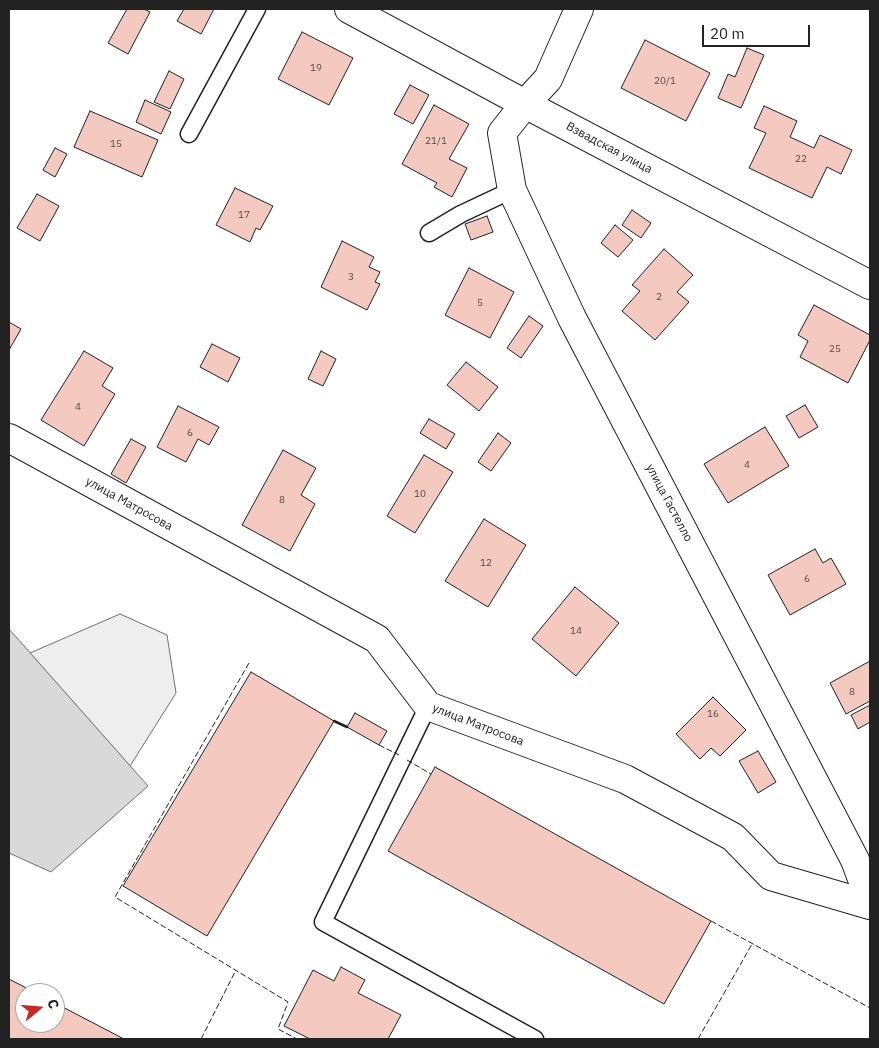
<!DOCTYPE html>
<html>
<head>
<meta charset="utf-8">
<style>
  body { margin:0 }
  #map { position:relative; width:879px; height:1048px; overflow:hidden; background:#fff; font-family:"IBM Plex Sans",sans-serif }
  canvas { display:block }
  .frame { position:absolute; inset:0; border:10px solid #222; pointer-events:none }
  .north { position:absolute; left:15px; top:983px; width:50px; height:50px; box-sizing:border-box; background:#fff; border:1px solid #a7a7a7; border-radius:50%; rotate:73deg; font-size:14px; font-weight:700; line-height:20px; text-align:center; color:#222 }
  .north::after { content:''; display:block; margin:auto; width:18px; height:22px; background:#c62828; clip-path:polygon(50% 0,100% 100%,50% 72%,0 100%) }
  .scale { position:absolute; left:702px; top:25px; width:108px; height:22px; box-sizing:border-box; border:2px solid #222; border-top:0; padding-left:6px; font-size:15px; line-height:18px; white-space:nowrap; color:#222; -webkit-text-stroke:4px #fff; paint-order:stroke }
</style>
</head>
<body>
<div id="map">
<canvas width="879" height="1048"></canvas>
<div class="frame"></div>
<div class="north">С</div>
<div class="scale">20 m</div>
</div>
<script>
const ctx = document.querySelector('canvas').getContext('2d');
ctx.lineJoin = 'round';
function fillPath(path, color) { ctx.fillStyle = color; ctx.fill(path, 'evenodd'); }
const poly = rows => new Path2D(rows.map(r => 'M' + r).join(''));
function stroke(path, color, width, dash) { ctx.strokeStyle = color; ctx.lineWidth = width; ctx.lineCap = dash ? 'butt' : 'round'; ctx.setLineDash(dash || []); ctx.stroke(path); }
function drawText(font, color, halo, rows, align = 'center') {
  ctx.font = font + ' "IBM Plex Sans",sans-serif'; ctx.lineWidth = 4; ctx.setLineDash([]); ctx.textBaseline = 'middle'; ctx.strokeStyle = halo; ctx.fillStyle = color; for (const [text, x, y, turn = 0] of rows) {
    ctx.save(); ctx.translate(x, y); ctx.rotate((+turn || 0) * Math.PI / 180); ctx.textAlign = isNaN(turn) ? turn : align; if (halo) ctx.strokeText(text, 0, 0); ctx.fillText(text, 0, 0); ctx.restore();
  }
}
const green = poly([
  [120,614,167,635,176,693,130,766,30,653,120,614]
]);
const water = poly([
  [9,629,148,786,51,872,9,853,9,629]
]);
const building = poly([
  [127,9,144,9,150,12,128,54,108,43,127,9],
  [184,9,214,9,201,34,177,21,184,9],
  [302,32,353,58,329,105,278,79,302,32],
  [645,40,710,73,686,121,621,88,645,40],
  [747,48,764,55,741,108,718,98,728,74,735,77,747,48],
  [169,71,184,79,170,109,154,102,169,71],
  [410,85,429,95,413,124,394,114,410,85],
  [145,100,171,112,161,134,136,122,145,100],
  [434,105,469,124,449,159,467,168,452,197,434,187,437,183,402,164,434,105],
  [764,106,797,121,790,137,814,148,820,135,852,150,841,174,827,167,812,198,749,168,766,133,754,128,764,106],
  [90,111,158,140,142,177,74,147,90,111],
  [55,148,67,154,55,177,43,170,55,148],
  [235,188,273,206,260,230,256,228,250,242,216,225,235,188],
  [37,194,59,206,40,241,17,228,37,194],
  [632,210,651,223,641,238,622,225,632,210],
  [487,216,493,232,471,240,465,224,487,216],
  [615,225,633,240,618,257,601,243,615,225],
  [342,241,374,257,369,267,380,272,375,282,380,284,367,310,321,287,342,241],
  [664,249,693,275,677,292,689,302,655,340,622,311,640,291,632,285,664,249],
  [469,268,514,292,490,338,445,315,469,268],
  [814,305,870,335,870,340,848,383,800,357,808,341,798,335,814,305],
  [529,316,543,326,521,358,507,348,529,316],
  [9,322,21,329,9,350,9,322],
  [212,344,240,358,228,382,200,367,212,344],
  [84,351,113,368,102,386,115,394,84,446,41,420,84,351],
  [321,351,336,359,323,386,308,379,321,351],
  [466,362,498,387,479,411,447,385,466,362],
  [805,405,818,427,799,438,786,416,805,405],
  [178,406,219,427,209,445,198,439,186,462,157,447,178,406],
  [429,419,455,434,446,449,420,433,429,419],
  [765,427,789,466,728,503,704,464,765,427],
  [498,433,511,443,491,471,478,462,498,433],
  [131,439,146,447,126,483,111,474,131,439],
  [283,450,316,468,301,495,315,504,290,551,242,525,283,450],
  [424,455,453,472,415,533,387,516,424,455],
  [484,519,526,545,488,607,445,581,484,519],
  [815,549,823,563,831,558,846,584,790,615,768,575,815,549],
  [575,587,619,623,576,676,532,639,575,587],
  [870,661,870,701,846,714,830,683,870,661],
  [251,672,334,721,207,936,123,886,251,672],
  [713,697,746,730,720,756,711,748,700,759,676,734,713,697],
  [870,705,870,722,858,729,851,715,870,705],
  [355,713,387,731,379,745,347,727,355,713],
  [758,751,776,782,758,793,739,761,758,751],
  [435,767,711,921,664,1004,388,851,435,767],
  [341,967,365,980,358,993,401,1015,388,1039,310,1039,284,1026,313,970,334,981,341,967],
  [9,979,36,993,25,993,25,1023,55,1023,55,1003,124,1039,9,1039,9,979]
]);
const service = poly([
  [189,134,257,9],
  [429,233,461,214,512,190],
  [428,706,323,922,535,1039]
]);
const minor = poly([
  [579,9,548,79,525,104,502,133,512,190,572,318,855,860,870,900],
  [9,438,377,639,428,706,625,779,733,837,771,876,870,905]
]);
const tertiary = poly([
  [349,9,525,104,870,285]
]);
const fence = poly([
  [249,663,115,897,288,1002,278,1029,297,1039],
  [379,745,399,755],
  [407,760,431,774],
  [711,921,870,1008],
  [201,1039,236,970],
  [698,1039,752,944]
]);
const wall = poly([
  [334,721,347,727]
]);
const numberNames = [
  ["19",316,68],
  ["20/1",665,81],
  ["21/1",436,141],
  ["15",116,144],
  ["22",801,159],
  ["17",244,215],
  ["3",351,277],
  ["2",659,297],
  ["5",480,303],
  ["25",835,349],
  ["4",78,407],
  ["6",190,433],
  ["4",747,465],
  ["10",420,494],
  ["8",282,500],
  ["12",486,563],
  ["6",807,579],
  ["14",576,631],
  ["8",852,692],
  ["16",713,714]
];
const streetNames = [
  ["Взвадская улица",609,148,28],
  ["улица Гастелло",669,503,62],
  ["улица Матросова",129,504,29],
  ["улица Матросова",478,725,21]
];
fillPath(green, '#eee');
stroke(green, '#6f6f6f', 1);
fillPath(water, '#d9d9d9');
stroke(water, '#6f6f6f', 1);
fillPath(building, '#f3c9c0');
stroke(building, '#222', 1);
stroke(service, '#222', 19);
stroke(minor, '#222', 30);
stroke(tertiary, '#222', 30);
stroke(service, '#fff', 16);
stroke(minor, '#fff', 28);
stroke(tertiary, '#fff', 28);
stroke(fence, '#222', 1, [6, 2.5]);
stroke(wall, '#222', 2.5);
drawText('10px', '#564c4a', null, numberNames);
drawText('12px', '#222', '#fff', streetNames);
</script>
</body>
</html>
